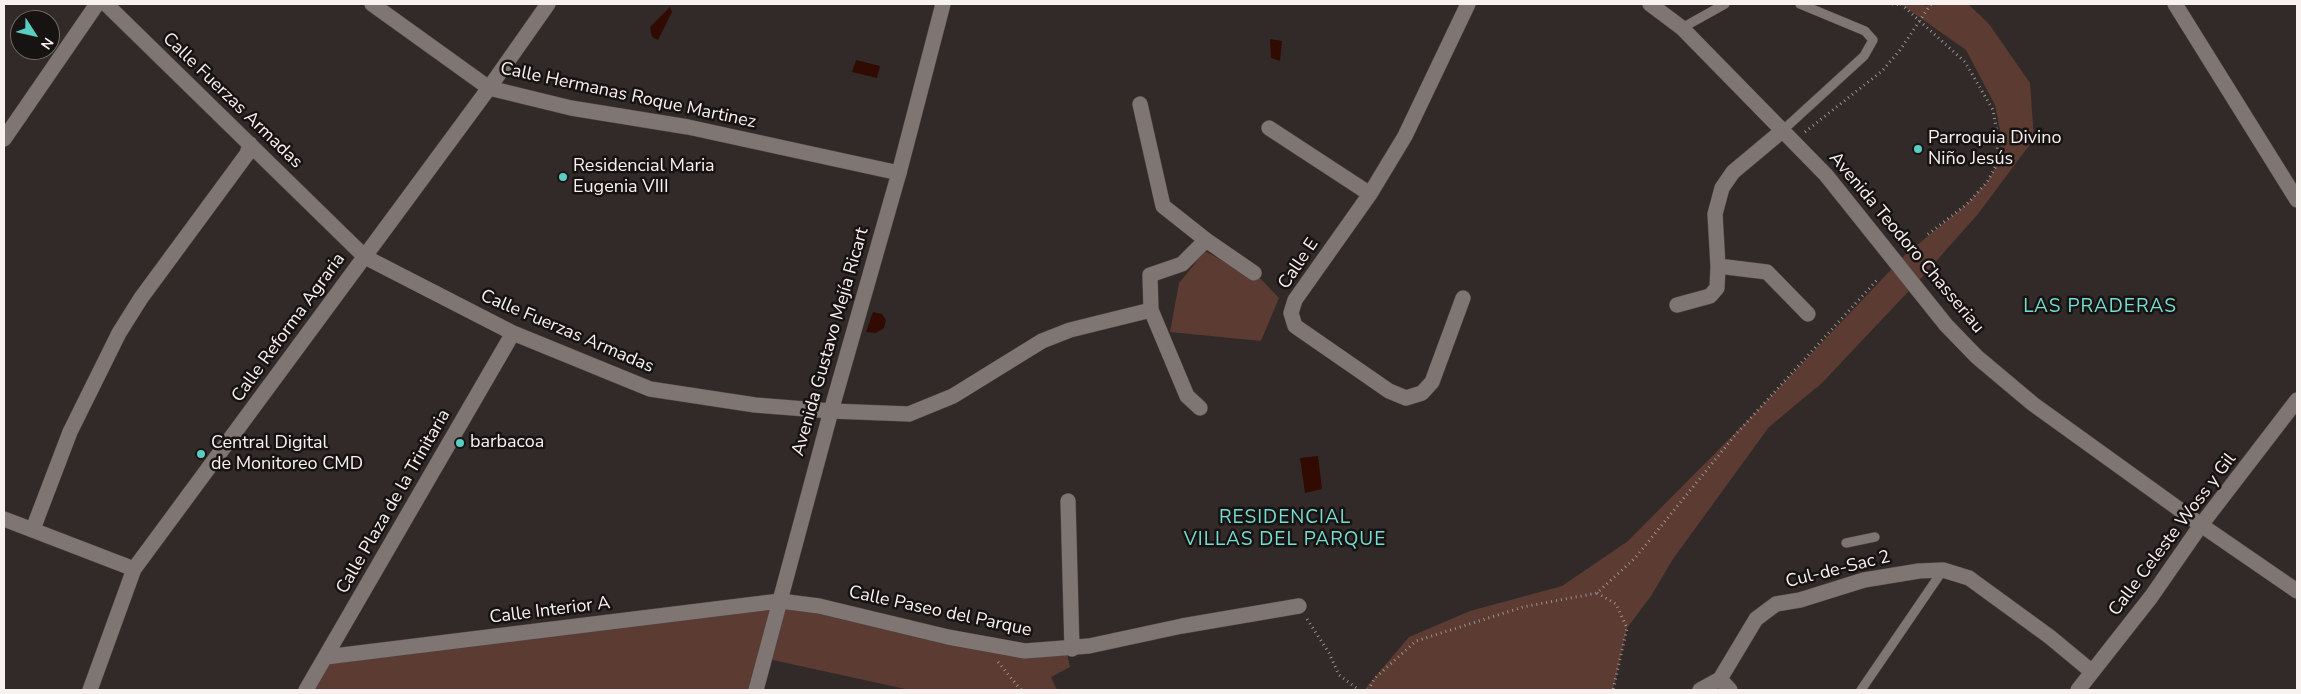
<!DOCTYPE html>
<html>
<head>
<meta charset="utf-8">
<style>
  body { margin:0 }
  #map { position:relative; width:2301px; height:694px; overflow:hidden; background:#322a28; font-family:"Nunito Sans",sans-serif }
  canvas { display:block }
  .frame { position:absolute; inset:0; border:5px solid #f7f2f0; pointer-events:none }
  .north { position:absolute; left:10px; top:10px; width:50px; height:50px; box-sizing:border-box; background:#171312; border:1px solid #716c6b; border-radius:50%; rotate:125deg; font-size:14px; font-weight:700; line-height:20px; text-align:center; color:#f7f2f0 }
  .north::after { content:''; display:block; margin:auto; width:18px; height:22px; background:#57cec1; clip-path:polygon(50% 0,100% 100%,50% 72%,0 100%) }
</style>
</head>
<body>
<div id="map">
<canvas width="2301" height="694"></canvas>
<div class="frame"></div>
<div class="north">N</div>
</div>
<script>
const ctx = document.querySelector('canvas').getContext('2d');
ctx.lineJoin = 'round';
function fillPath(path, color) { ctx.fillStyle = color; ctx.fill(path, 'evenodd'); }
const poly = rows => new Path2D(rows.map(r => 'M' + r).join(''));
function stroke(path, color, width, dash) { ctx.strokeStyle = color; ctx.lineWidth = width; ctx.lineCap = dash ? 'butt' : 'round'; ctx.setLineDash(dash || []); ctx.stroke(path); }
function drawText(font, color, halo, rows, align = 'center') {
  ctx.font = font + ' "Nunito Sans",sans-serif'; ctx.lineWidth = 5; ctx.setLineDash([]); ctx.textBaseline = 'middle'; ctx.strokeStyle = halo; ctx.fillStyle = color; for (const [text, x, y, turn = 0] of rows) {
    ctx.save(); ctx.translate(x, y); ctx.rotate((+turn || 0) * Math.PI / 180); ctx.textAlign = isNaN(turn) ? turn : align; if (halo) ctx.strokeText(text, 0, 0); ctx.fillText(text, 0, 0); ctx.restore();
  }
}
const green = poly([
  [1892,4,1922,4,1926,6,1930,4,1968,4,1989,24,2030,83,2034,139,1978,214,1923,276,1822,383,1769,427,1673,559,1651,596,1627,628,1613,690,1364,690,1409,637,1470,611,1562,586,1628,541,1754,414,1905,255,1967,204,1987,182,1997,165,2002,140,1995,105,1966,50,1902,5],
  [1205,251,1248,275,1259,277,1279,298,1261,341,1170,332,1179,283],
  [778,606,1030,655,1066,649,1070,667,1051,677,1057,690,910,690,768,659,759,690,309,690,326,657]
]);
const water = poly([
  [670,7,672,12,658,40,652,37,650,27],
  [1270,39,1282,41,1280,61,1271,58],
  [856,60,880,66,877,78,852,72],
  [873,312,882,314,886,320,884,328,876,333,866,332],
  [1318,456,1322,489,1305,493,1300,458]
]);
const path = poly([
  [1892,4,1902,5],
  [1901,4,1965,62,1993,110,1998,139,1996,166,1987,182,1967,204,1927,235],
  [1805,132,1882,71,1900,50,1931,4],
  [1597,593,1616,604,1627,628,1613,690],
  [1307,619,1329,653,1339,675,1359,690],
  [998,662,1021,690],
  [1368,690,1375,678,1416,641,1523,607,1597,593,1635,558,1736,434,1877,280]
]);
const lane = poly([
  [1682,28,1725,4],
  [1782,131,1864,56,1873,40,1865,31,1800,4],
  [1846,543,1875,537],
  [1861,690,1943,570]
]);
const street = poly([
  [106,4,365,257,513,333,650,389,755,405,831,411,909,414,953,396,1042,341,1070,330,1151,310,1150,275,1182,264,1206,240],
  [372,4,489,88,571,108,688,127,899,173],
  [2175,4,2297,200],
  [1140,104,1163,206,1206,240,1254,273],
  [1269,128,1370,194],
  [4,139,97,4],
  [1718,266,1767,272,1808,314],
  [1463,298,1432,382,1422,393,1406,398,1389,391,1295,326,1291,313,1295,300,1370,194,1405,136,1468,4],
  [1677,305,1710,296,1717,288,1718,266,1715,214,1722,188,1733,172,1782,131],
  [1151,310,1187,396,1200,408],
  [1068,501,1072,649],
  [4,519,134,569],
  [33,529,70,432,119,333,141,298,247,154,250,144],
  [326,657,780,601,819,606,948,637,1025,651,1089,646,1182,626,1299,606],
  [1720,679,1730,690],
  [90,690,134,569,489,88,548,4],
  [306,690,513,333],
  [1700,690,1720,679,1756,619,1776,604,1800,600,1864,580,1919,571,1943,570,1969,578,2050,637,2091,671],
  [2078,690,2151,597,2201,525,2297,400]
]);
const secondary = poly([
  [1650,4,1682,28,1826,175,1946,325,1977,357,2033,404,2201,525,2297,591],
  [756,690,831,411,899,173,943,4]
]);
const markers = [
  [1918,149,5,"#57cec1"],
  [563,177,5,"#57cec1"],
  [460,443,5,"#57cec1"],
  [201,454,5,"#57cec1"]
];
const streetNames = [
  ["Calle Hermanas Roque Martinez",628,96,12],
  ["Calle Fuerzas Armadas",232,101,44],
  ["Avenida Teodoro Chasseriau",1906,243,50],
  ["Calle E",1299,264,-56],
  ["Calle Reforma Agraria",289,328,-54],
  ["Calle Fuerzas Armadas",567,332,23],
  ["Avenida Gustavo Mejía Ricart",831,342,-74],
  ["Calle Plaza de la Trinitaria",394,502,-60],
  ["Calle Celeste Woss y Gil",2173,535,-53],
  ["Cul-de-Sac 2",1838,570,-14],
  ["Calle Interior A",550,611,-7],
  ["Calle Paseo del Parque",940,612,12]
];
const poiNames = [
  ["Parroquia Divino",1928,139],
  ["Niño Jesús",1928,160],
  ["Residencial Maria",573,167],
  ["Eugenia VIII",573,188],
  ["barbacoa",470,443],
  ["Central Digital",211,444],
  ["de Monitoreo CMD",211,465]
];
const neighbourhoodNames = [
  ["LAS PRADERAS",2100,307],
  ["RESIDENCIAL",1285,518],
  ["VILLAS DEL PARQUE",1285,540]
];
fillPath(green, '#5b3b32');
fillPath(water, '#310b02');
stroke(lane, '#4f4846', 10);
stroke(street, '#4f4846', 16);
stroke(secondary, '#4f4846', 16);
stroke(path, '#999290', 3, [1, 4]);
stroke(lane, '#7f7573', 9);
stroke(street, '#7f7573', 15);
stroke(secondary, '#7f7573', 15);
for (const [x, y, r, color] of markers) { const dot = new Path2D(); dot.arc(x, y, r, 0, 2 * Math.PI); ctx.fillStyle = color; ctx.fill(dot); stroke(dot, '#171312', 2); }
drawText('18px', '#f7f2f0', '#171312', streetNames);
drawText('18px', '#f7f2f0', '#171312', poiNames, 'left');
ctx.letterSpacing = '1px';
drawText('19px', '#75ded2', '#171312', neighbourhoodNames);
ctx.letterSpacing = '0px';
</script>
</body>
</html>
